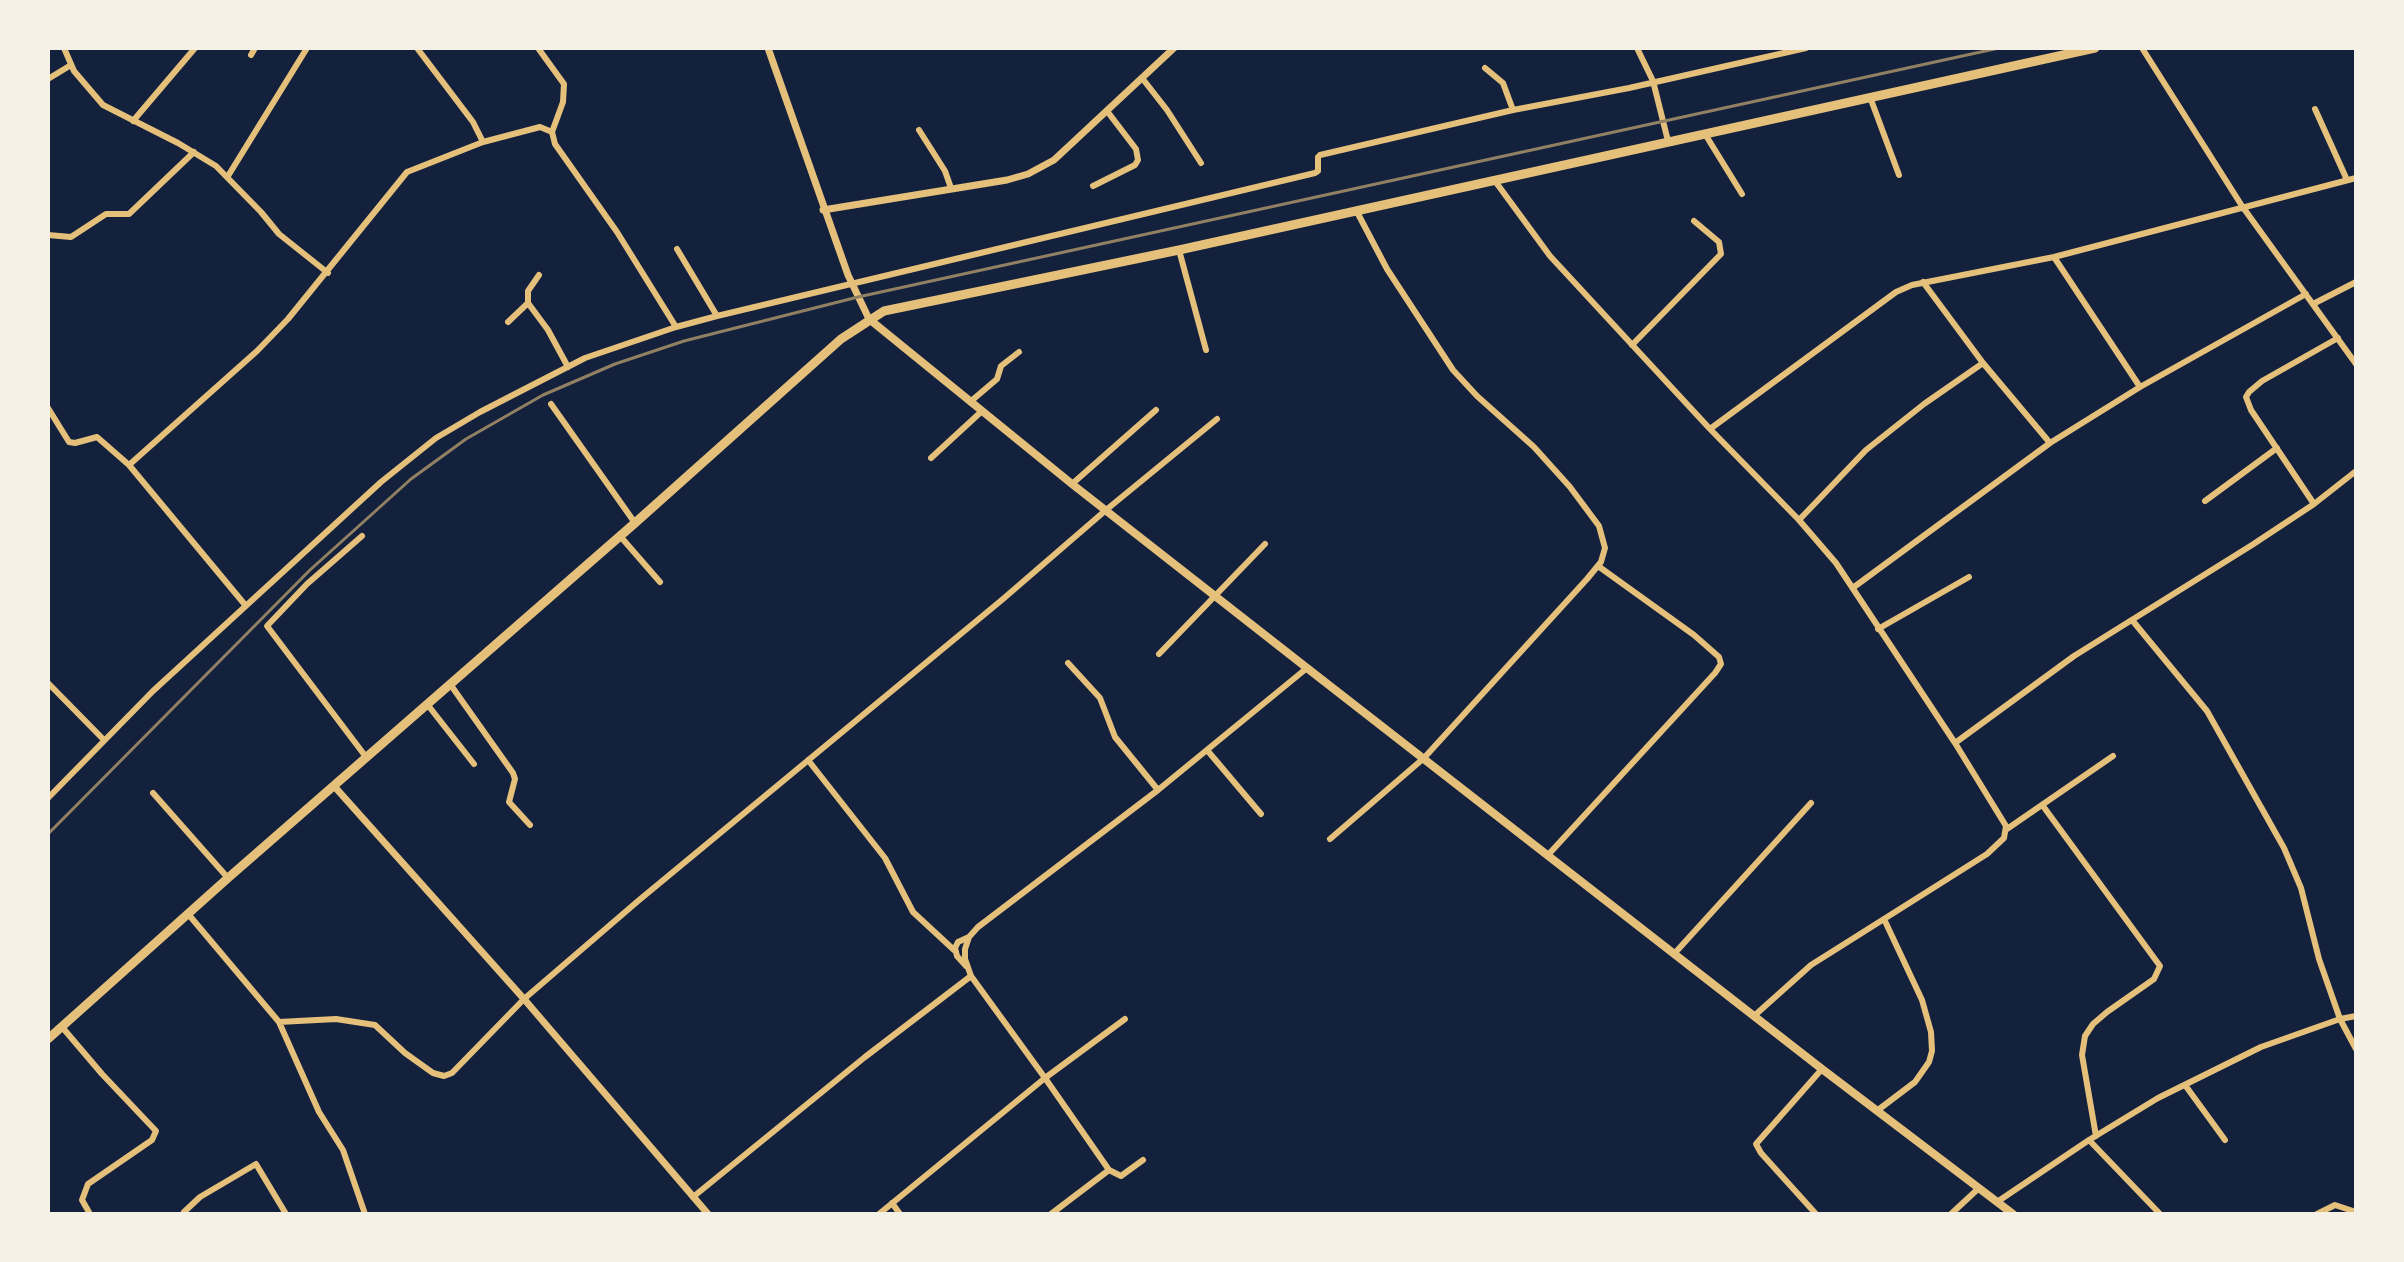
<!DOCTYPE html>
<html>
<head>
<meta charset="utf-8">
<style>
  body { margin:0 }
  #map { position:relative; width:2404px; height:1262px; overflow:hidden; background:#14213d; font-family:Raleway,sans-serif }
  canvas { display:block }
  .frame { position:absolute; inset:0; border:50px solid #f6f1e7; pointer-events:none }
</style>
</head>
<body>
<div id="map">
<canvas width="2404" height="1262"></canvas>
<div class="frame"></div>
</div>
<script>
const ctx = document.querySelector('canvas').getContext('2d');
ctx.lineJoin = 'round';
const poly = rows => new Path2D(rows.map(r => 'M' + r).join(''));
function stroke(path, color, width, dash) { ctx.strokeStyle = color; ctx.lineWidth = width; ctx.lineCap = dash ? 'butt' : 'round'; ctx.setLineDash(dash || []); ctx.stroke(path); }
const minor = poly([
  [64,48,74,71,103,105,178,143,216,166,261,212,279,234,328,273],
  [417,48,473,122,483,142],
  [538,48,564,84,563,102,552,132,555,144,617,232,676,327],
  [1637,48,1653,81,1668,141],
  [2142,48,2242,206,2356,364],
  [251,55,255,48],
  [1485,68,1503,83,1513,110],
  [1142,78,1167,110,1201,163],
  [48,79,71,65],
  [1870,97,1899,175],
  [2315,109,2347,180],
  [133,121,195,48],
  [919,130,945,171,951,188],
  [1705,134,1742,194],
  [228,176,307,48],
  [1495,181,1550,256,1710,429,1799,520,1836,563,1955,743,2006,826,2004,838,1987,854,1884,919,1922,1000,1931,1032,1932,1051,1929,1062,1915,1082,1878,1110],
  [1093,186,1135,165,1138,160,1136,149,1107,111],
  [48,235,71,237,106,214,129,214,194,152],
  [677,249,717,316],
  [1179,250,1206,350],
  [2054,257,2140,387],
  [539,275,528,291,528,303,548,330,568,367],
  [1923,282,1983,363,2050,443],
  [2313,304,2356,282],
  [508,322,528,303],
  [1632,345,1721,254,1719,242,1694,221],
  [970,402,997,379,1001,366,1019,352],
  [551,404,635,523],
  [48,408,69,442,75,443,97,437,129,465,246,606],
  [1710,429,1896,292,1912,285,2054,257,2356,178],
  [931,458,982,411],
  [129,465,257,351,288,319,407,172,483,142,540,127,552,132],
  [1072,484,1156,410],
  [2205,501,2277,448],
  [2314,504,2251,410,2246,397,2249,392,2262,381,2338,338],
  [1799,520,1866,450,1924,404,1983,363],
  [362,536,307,584,267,626,366,757],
  [620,536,660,582],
  [1854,587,2050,443,2140,387,2306,294],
  [2132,620,2207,711,2284,848,2301,888,2319,959,2340,1019,2356,1049],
  [1878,629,1969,577],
  [1159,654,1265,544],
  [1068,663,1100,698,1115,737,1158,790],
  [48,683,104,740],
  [450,684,513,773,515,779,509,802,530,825],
  [427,704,474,764],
  [1955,743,2074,656,2252,545,2314,504,2356,471],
  [1207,750,1261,814],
  [808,760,885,858,913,912,954,950],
  [153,793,228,878],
  [48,798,153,691,381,482,436,438,480,412,585,358,676,327,717,316,1315,173,1318,171,1318,157,1320,155,1513,110,1629,88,1806,48],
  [2043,806,2160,966,2154,979,2107,1012,2093,1024,2085,1036,2082,1055,2096,1136],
  [2007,829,2113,756],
  [1330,839,1424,758,1587,579,1601,562,1605,548,1599,526,1570,487,1534,447,1477,396,1453,370,1387,269,1356,210],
  [1548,855,1715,673,1721,664,1719,657,1694,635,1598,566],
  [189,915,279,1022,336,1019,375,1025,405,1053,433,1073,444,1076,452,1073,524,999,638,901,1003,599,1106,510,1217,419],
  [1674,954,1811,803],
  [966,966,957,956,955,948,958,942,969,937],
  [1754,1016,1811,965,1884,919],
  [279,1022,319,1112,343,1150,365,1214],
  [62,1027,102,1074,156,1131,152,1140,88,1184,82,1200,90,1214],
  [2185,1085,2225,1140],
  [2089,1140,2160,1214],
  [1109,1170,1121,1176,1143,1160],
  [693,1197,865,1057,971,976,965,959,965,949,969,937,978,927,1158,790,1307,668],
  [1997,1202,2089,1140,2158,1098,2261,1047,2340,1019,2356,1016],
  [892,1203,900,1214],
  [184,1212,200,1197,256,1164,286,1214],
  [879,1214,1045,1078,971,976],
  [1051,1214,1109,1170,1045,1078,1125,1019],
  [1816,1214,1761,1153,1756,1144,1822,1069],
  [1951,1214,1979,1188],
  [2317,1214,2335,1205,2356,1212]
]);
const tertiary = poly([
  [768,48,848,275,869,319],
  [823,210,1007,180,1028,174,1054,160,1174,48],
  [334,786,524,999,708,1214]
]);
const secondary = poly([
  [869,319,1072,484,1307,668,1822,1069,2013,1214]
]);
const trunk = poly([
  [48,1039,228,878,635,523,841,339,884,311,1179,250,2095,48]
]);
const rail = poly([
  [48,834,310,570,411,479,466,439,543,395,615,364,684,341,858,297,1999,48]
]);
stroke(minor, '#e5c07b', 6);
stroke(tertiary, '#e5c07b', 7);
stroke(secondary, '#e5c07b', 8);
stroke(trunk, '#e5c07b', 9);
stroke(rail, '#918062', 3);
</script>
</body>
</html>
